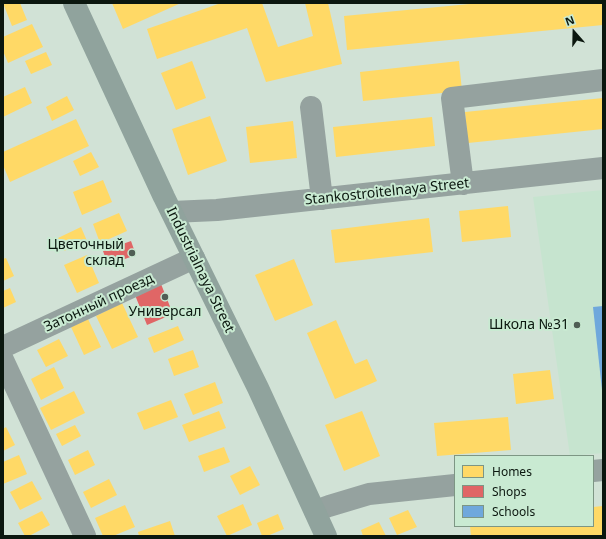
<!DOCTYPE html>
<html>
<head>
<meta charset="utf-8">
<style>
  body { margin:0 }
  #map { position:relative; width:606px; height:539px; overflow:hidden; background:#d1e2d6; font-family:"Noto Sans",sans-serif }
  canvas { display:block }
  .frame { position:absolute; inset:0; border:4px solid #0b170f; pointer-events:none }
  .legend { position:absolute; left:454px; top:455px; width:140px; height:72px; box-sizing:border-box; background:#c9ead2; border:1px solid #7d9684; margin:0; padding:5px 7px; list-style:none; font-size:12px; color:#0b170f }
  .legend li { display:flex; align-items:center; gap:8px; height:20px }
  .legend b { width:20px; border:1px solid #7d9684 }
  .north { position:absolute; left:554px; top:12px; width:40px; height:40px; -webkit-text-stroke:3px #c9ead2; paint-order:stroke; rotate:340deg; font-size:11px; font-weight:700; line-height:16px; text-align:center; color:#0b170f }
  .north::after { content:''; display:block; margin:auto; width:14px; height:18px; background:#0b170f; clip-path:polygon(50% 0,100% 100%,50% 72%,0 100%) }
</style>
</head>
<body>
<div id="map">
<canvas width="606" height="539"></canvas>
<div class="frame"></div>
<ul class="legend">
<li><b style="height:11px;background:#ffd966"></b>Homes</li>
<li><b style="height:11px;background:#e06666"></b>Shops</li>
<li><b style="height:11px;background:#6fa8dc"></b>Schools</li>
</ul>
<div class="north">N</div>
</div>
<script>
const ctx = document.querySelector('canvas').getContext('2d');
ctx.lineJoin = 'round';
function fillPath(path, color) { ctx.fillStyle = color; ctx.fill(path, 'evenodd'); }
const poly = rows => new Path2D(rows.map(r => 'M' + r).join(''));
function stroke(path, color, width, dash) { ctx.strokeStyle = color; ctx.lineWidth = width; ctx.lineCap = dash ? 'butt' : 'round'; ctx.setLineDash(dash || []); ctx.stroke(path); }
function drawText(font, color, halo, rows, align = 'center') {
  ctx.font = font + ' "Noto Sans",sans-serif'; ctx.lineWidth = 4; ctx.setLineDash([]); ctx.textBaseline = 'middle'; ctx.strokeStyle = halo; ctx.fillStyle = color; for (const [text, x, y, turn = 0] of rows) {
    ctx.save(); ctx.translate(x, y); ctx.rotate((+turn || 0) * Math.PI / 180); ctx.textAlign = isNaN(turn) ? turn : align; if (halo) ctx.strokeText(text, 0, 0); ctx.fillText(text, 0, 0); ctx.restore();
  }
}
const built = poly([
  [603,190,603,453,570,456,533,197]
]);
const homes = poly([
  [3,3,20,3,27,20,12,26],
  [112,3,181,3,123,29],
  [221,3,262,3,278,47,313,36,305,3,328,3,342,64,266,82,247,28,157,59,147,29],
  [480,3,603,3,603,25,347,50,344,16],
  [32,24,43,47,8,63,3,51,3,37],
  [46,52,52,65,31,74,25,61],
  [192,61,206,98,176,110,161,73],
  [459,61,462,91,363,101,360,72],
  [25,87,32,103,3,117,3,97],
  [67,96,74,110,52,121,46,107],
  [603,98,603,129,468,143,465,112],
  [210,116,227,161,188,175,172,129],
  [432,117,435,146,336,157,333,127],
  [76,119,89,146,10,182,3,165,3,152],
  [293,121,297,158,250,163,246,127],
  [91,152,99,167,80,176,73,161],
  [103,180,112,202,82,215,73,192],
  [508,206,511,237,462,242,459,211],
  [119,213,127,231,100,243,93,224],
  [429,218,433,252,335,263,331,230],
  [81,227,87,241,64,251,58,238],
  [87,255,99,283,77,293,64,265],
  [6,258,14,276,3,281,3,259],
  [294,259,313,305,275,321,255,275],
  [10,288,16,302,3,308,3,291],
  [122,303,138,337,112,349,96,316],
  [88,319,101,347,84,355,71,327],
  [336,320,355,364,367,359,377,381,335,399,307,333],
  [178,326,184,340,154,353,148,338],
  [59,339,68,356,46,367,37,350],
  [193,350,199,367,174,376,168,359],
  [54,367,64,388,41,400,31,379],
  [550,370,554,399,516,404,513,374],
  [215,382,223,403,193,415,184,394],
  [74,391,85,413,51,430,40,408],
  [171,400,178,417,144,430,137,413],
  [219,411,226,428,189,442,182,425],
  [362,411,380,456,344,471,325,425],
  [508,417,511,450,437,456,434,423],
  [75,425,81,436,62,446,56,434],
  [6,427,15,445,3,451,3,429],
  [224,447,230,462,204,472,198,456],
  [88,450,95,465,75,475,68,460],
  [19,455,27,474,3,484,3,462],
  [250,466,260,485,240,495,230,476],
  [109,479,117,495,91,508,83,492],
  [32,481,42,499,20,510,10,492],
  [243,504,252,525,227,536,217,516],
  [125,505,135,527,113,536,103,536,95,518],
  [603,506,603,536,471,536,470,526,593,526,593,507],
  [408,510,417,527,397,535,389,518],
  [42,511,50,525,29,536,25,536,18,523],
  [278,514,284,529,267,536,262,536,257,523],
  [170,521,175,536,139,536,138,532],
  [379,522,386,536,363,536,361,530]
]);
const shops = poly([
  [131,241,136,255,108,265,103,251],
  [161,284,173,314,147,325,135,295]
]);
const schools = poly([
  [603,306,603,390,602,390,593,307]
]);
const minor = poly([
  [311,107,322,199],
  [463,184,452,98,603,80],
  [172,212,217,210,603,168],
  [3,347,194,258],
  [3,360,85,536],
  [593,471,603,470],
  [315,511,329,506,369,494,455,485]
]);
const major = poly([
  [74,3,164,197,258,388,326,536]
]);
const markers = [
  [132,253,4,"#505e55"],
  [165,297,4,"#505e55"],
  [577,325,4,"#505e55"]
];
const streetNames = [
  ["Stankostroitelnaya Street",387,192,-6],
  ["Industrialnaya Street",200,270,64],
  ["Затонный проезд",99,303,-25]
];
const poiNames = [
  ["Цветочный",124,245],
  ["склад",124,261],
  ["Универсал",165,312,"center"],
  ["Школа №31",569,325]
];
fillPath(built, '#c6e4cf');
fillPath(homes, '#ffd966');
fillPath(shops, '#e06666');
fillPath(schools, '#6fa8dc');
stroke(minor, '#95a29f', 22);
stroke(major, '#90a39d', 22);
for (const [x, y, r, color] of markers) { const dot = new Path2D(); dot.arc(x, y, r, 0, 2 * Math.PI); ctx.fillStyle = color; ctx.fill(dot); stroke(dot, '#c9ead2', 1.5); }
drawText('14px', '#0b170f', '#c9ead2', streetNames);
drawText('14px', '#0b170f', '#c9ead2', poiNames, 'right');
</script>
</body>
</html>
